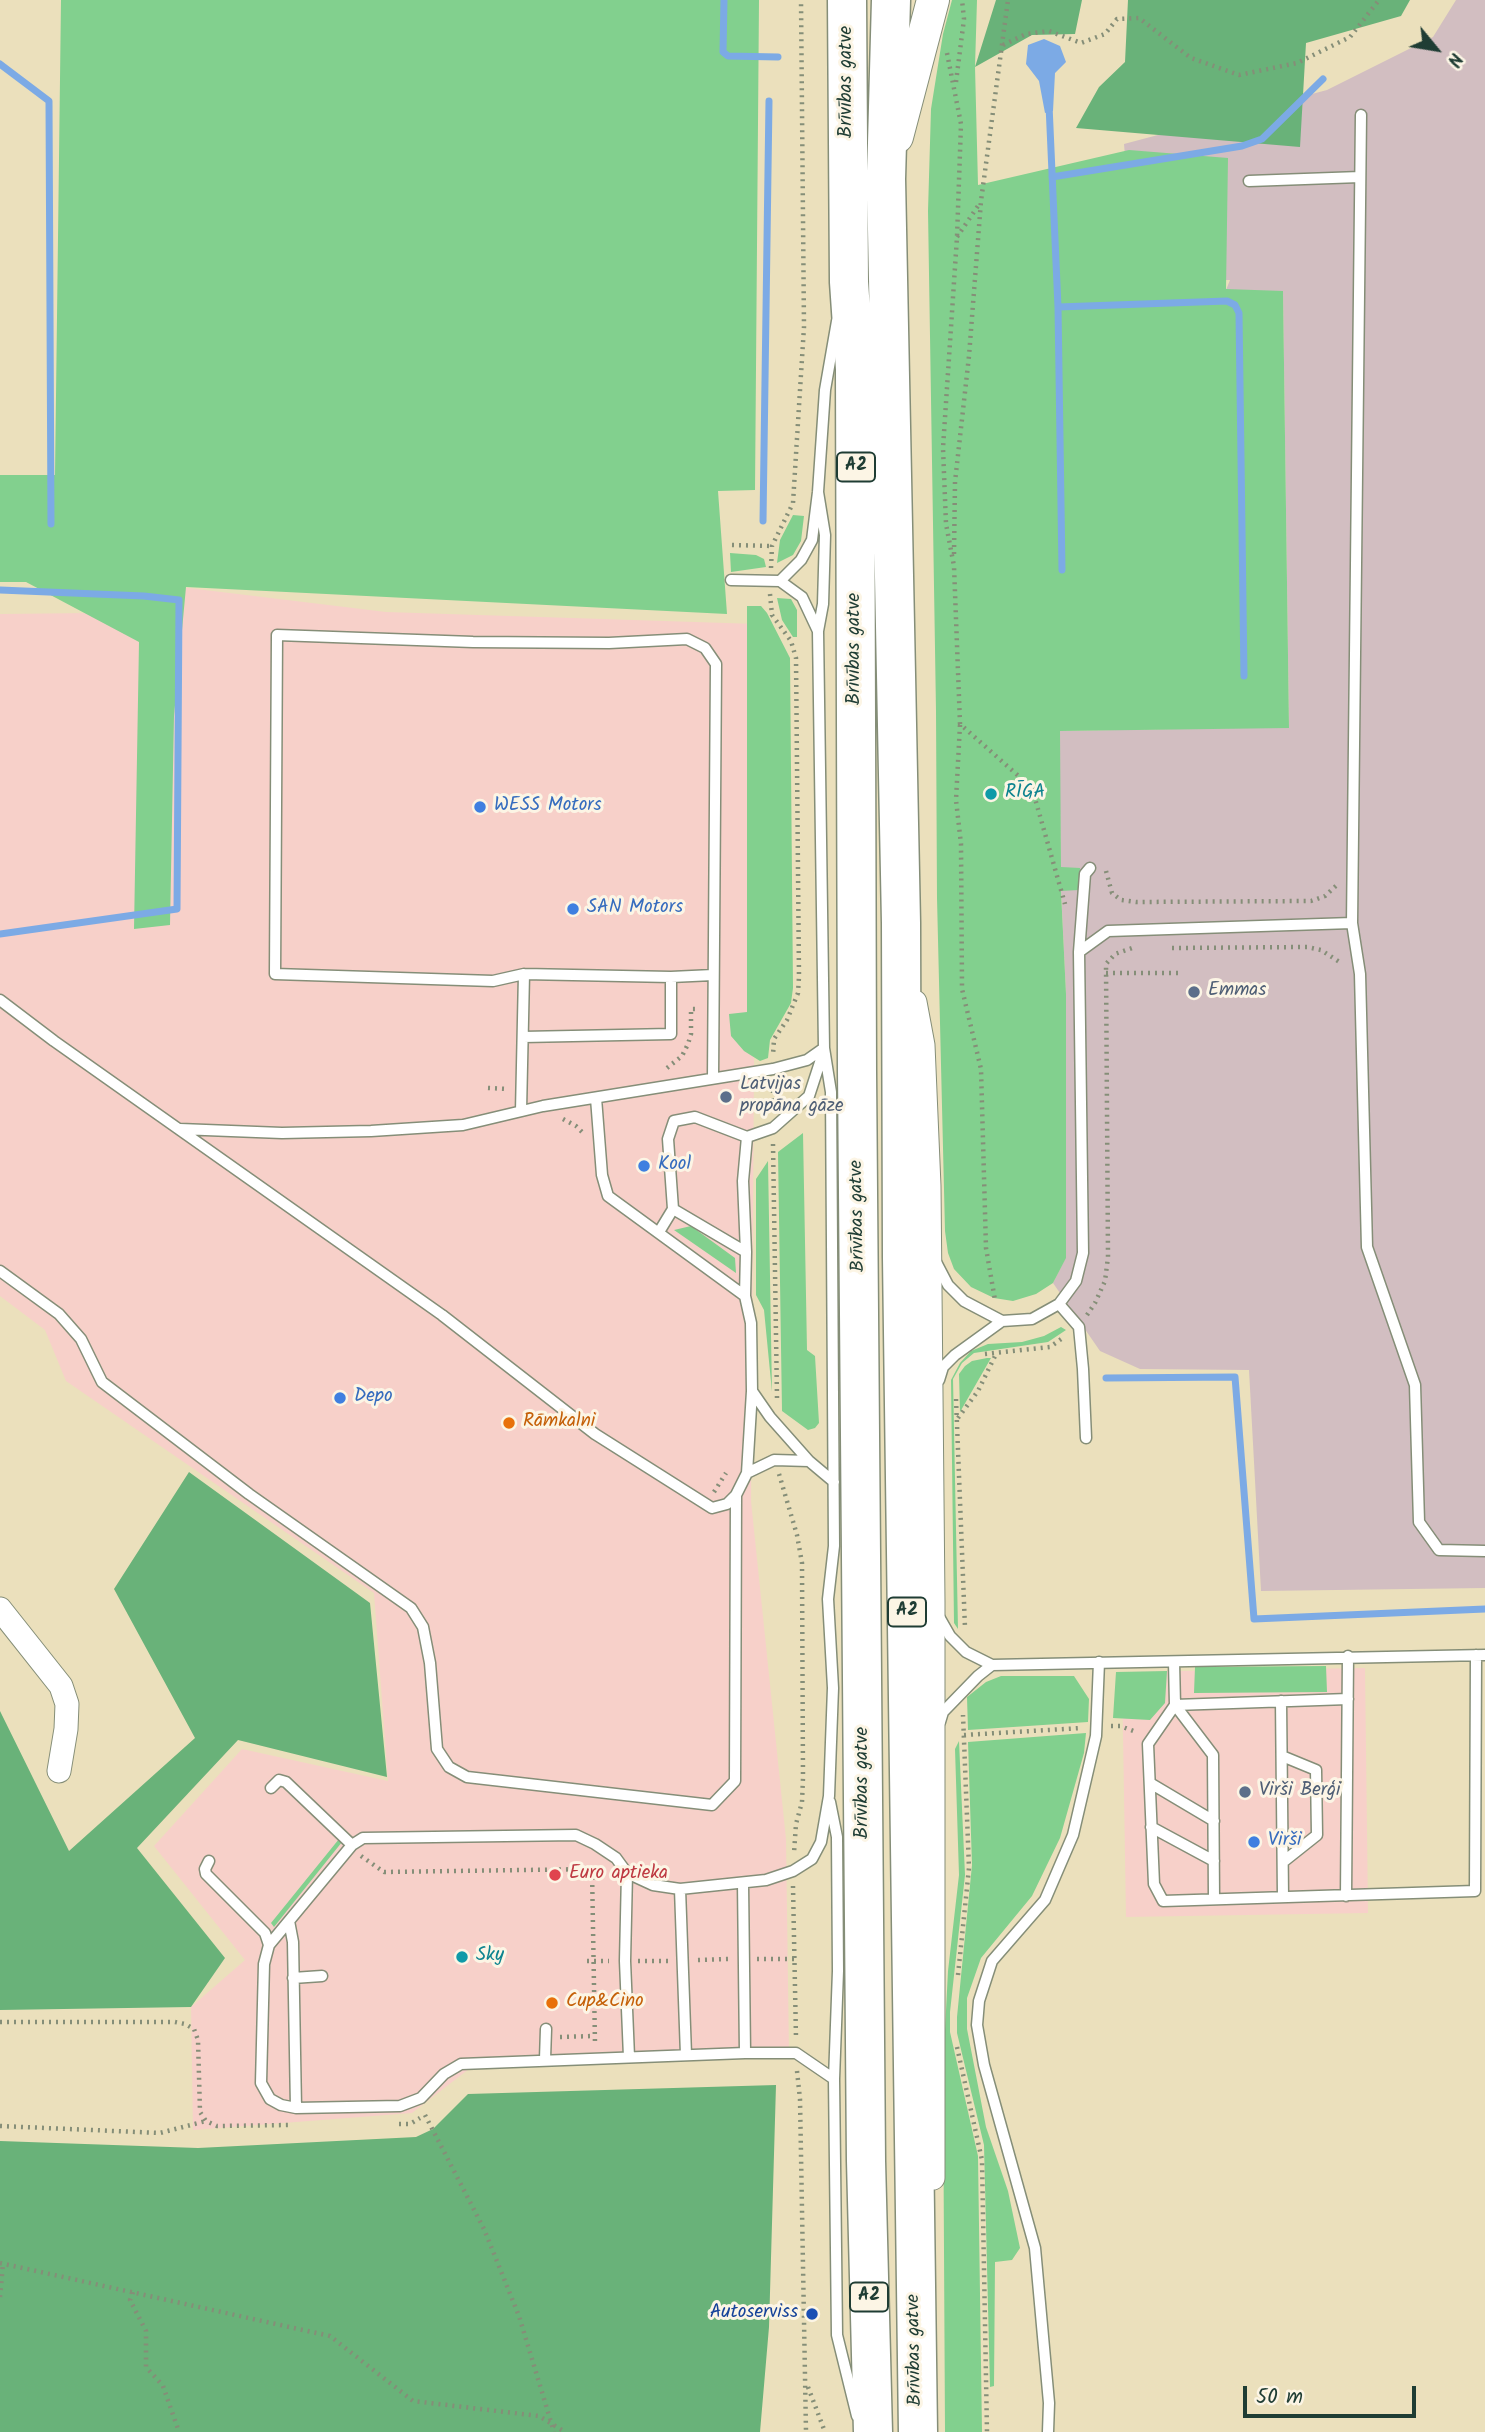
<!DOCTYPE html>
<html>
<head>
<meta charset="utf-8">
<style>
  body { margin:0 }
  #map { position:relative; width:1485px; height:2432px; overflow:hidden; background:#ebe0bc; font-family:Kalam,sans-serif }
  canvas { display:block }
  .north { position:absolute; left:1401px; top:14px; width:70px; height:70px; -webkit-text-stroke:5px #fcf5e5; paint-order:stroke; rotate:120deg; font-size:19px; font-weight:700; line-height:28px; text-align:center; color:#1f3d34 }
  .north::after { content:''; display:block; margin:auto; width:24px; height:32px; background:#1f3d34; clip-path:polygon(50% 0,100% 100%,50% 72%,0 100%) }
  .scale { position:absolute; left:1243px; top:2386px; width:173px; height:32px; box-sizing:border-box; border:4px solid #1f3d34; border-top:0; padding-left:9px; font-size:21px; line-height:24px; white-space:nowrap; color:#1f3d34; -webkit-text-stroke:5px #fcf5e5; paint-order:stroke }
</style>
</head>
<body>
<div id="map">
<canvas width="1485" height="2432"></canvas>
<div class="north">N</div>
<div class="scale">50 m</div>
</div>
<script>
const ctx = document.querySelector('canvas').getContext('2d');
ctx.lineJoin = 'round';
function fillPath(path, color) { ctx.fillStyle = color; ctx.fill(path, 'evenodd'); }
const poly = rows => new Path2D(rows.map(r => 'M' + r).join(''));
function stroke(path, color, width, dash) { ctx.strokeStyle = color; ctx.lineWidth = width; ctx.lineCap = dash ? 'butt' : 'round'; ctx.setLineDash(dash || []); ctx.stroke(path); }
function drawText(font, color, halo, rows, align = 'center') {
  ctx.font = font + ' Kalam,sans-serif'; ctx.lineWidth = 6; ctx.setLineDash([]); ctx.textBaseline = 'middle'; ctx.strokeStyle = halo; ctx.fillStyle = color; for (const [text, x, y, turn = 0] of rows) {
    ctx.save(); ctx.translate(x, y); ctx.rotate((+turn || 0) * Math.PI / 180); ctx.textAlign = isNaN(turn) ? turn : align; if (halo) ctx.strokeText(text, 0, 0); ctx.fillText(text, 0, 0); ctx.restore();
  }
}
const built = poly([
  [180,587,386,612,757,624,751,1501,786,1839,789,2054,469,2069,412,2113,193,2130,191,2007,245,1960,154,1846,242,1749,388,1781,374,1593,66,1381,45,1330,0,1296,0,614,93,613],
  [1365,1668,1368,1913,1126,1917,1122,1672]
]);
const industrial = poly([
  [1456,0,1485,0,1485,1588,1261,1591,1249,1370,1140,1369,1100,1351,1053,1283,1066,1257,1066,994,1061,890,1059,731,1289,727,1283,292,1226,290,1230,280,1135,281,1124,144,1327,90,1433,37]
]);
const green = poly([
  [61,0,759,0,755,490,718,491,727,614,186,587,174,716,170,925,134,929,139,642,26,582,0,582,0,475,55,475],
  [952,0,977,0,975,67,978,185,1129,150,1228,158,1226,289,1283,291,1289,728,1060,731,1061,867,1080,868,1079,890,1061,891,1066,994,1066,1258,1053,1283,1036,1294,1013,1301,994,1298,971,1287,954,1269,948,1253,945,1231,937,898,936,711,928,211,931,109,943,34],
  [793,515,804,516,801,541,793,555,777,563,780,540],
  [730,553,756,555,764,559,766,567,731,572],
  [777,598,791,599,797,610,797,637,793,637,782,620],
  [747,606,761,606,767,613,790,658,793,988,791,1003,770,1040,768,1058,760,1061,744,1051,731,1036,729,1014,747,1012],
  [803,1133,807,1350,815,1356,819,1423,815,1428,808,1430,782,1411,778,1152],
  [768,1161,772,1392,764,1310,756,1295,756,1179],
  [691,1226,735,1258,736,1273,674,1230],
  [1061,1327,1066,1330,1048,1342,974,1353,962,1363,953,1379,958,1629,954,1623,951,1380,960,1363,971,1351,988,1344,1022,1342,1044,1336],
  [987,1358,991,1358,960,1412,959,1374,965,1366,972,1361],
  [1326,1666,1327,1692,1194,1693,1195,1667],
  [1167,1671,1165,1703,1150,1720,1113,1718,1116,1672],
  [1001,1676,1074,1676,1089,1699,1088,1722,968,1730,967,1697,986,1682],
  [1086,1733,1084,1753,1060,1838,1032,1896,981,1958,967,1998,967,2029,986,2127,1008,2191,1020,2248,1012,2260,995,2262,994,2386,990,2387,984,2145,957,2033,957,2017,972,1865,968,1742],
  [959,1741,965,1875,950,2012,950,2032,978,2156,982,2432,945,2432,943,2069,948,1971,959,1875,955,1749],
  [339,1839,342,1842,274,1927,271,1923]
]);
const forest = poly([
  [996,0,1082,0,1075,34,1032,35,975,67],
  [1128,0,1410,0,1401,16,1306,43,1300,147,1076,128,1099,87,1125,62],
  [189,1472,370,1603,387,1777,238,1740,137,1848,225,1958,191,2007,0,2010,0,1711,69,1851,195,1738,114,1589],
  [776,2085,769,2327,760,2432,0,2432,0,2141,198,2148,416,2137,433,2129,468,2094]
]);
const water = poly([
  [1044,39,1060,46,1066,62,1055,73,1053,111,1045,113,1039,81,1026,64,1028,45]
]);
const stream = poly([
  [724,0,723,52,728,56,778,57],
  [0,64,49,101,51,524],
  [1049,105,1058,307,1062,570],
  [1052,177,1242,146,1262,139,1323,79],
  [1058,307,1227,301,1235,305,1239,313,1244,676],
  [763,521,769,101],
  [0,590,144,596,179,600,177,909,0,934],
  [1106,1378,1235,1377,1254,1619,1485,1609]
]);
const path = poly([
  [1003,45,1026,34,1049,31,1081,43,1105,34,1117,19,1139,18,1191,58,1239,75,1297,63,1350,37,1379,0],
  [947,53,961,124,957,237,943,448,946,524,954,566,960,724,1032,788,1065,904],
  [956,82,964,19,962,0],
  [957,237,980,203],
  [732,545,772,546],
  [954,554,955,482,969,356,981,201,1008,0],
  [771,568,772,546,793,503,799,406,804,327,801,0],
  [770,594,772,615,791,641,796,658,799,977,798,993,787,1020,774,1039,773,1055],
  [960,725,956,800,961,844,962,989,981,1069,986,1248,995,1300],
  [1106,871,1112,893,1121,900,1136,902,1311,901,1325,896,1338,884],
  [1172,948,1307,947,1321,950,1341,963],
  [1106,973,1182,973],
  [667,1068,682,1056,688,1044,691,1034,691,1009,699,1009],
  [773,1084,773,1107],
  [488,1088,507,1089],
  [563,1119,576,1126,582,1132],
  [773,1144,777,1398],
  [1087,1315,1095,1303,1105,1281,1108,1257,1106,964,1115,954,1132,948],
  [985,1354,1050,1347,1064,1337],
  [956,1399,965,1628],
  [958,1418,978,1391,997,1352],
  [779,1474,797,1535,802,1563,803,1778,802,1802,796,1824,794,1853],
  [714,1492,726,1473],
  [1111,1726,1120,1726,1136,1732],
  [964,1735,1082,1728],
  [361,1856,384,1872,592,1869,595,2044],
  [793,1886,796,2038],
  [757,1959,795,1959],
  [698,1960,728,1959],
  [587,1961,609,1961],
  [638,1961,668,1961],
  [958,1975,969,1868,963,1715],
  [0,2022,175,2022,185,2024,194,2029,198,2040,200,2112,206,2121,217,2126,289,2125],
  [560,2037,594,2036],
  [957,2047,982,2160,987,2432],
  [797,2071,800,2099,806,2432],
  [425,2115,484,2229,519,2316,554,2432],
  [399,2124,410,2124,420,2118],
  [0,2126,160,2133,206,2121],
  [0,2263,330,2336,413,2401,539,2416,565,2432],
  [133,2292,130,2300,146,2331,146,2367,163,2386,179,2432],
  [0,2297,3,2264],
  [808,2387,825,2432]
]);
const lane = poly([
  [1361,115,1352,923,1360,974,1367,1247,1415,1385,1419,1522,1439,1550,1485,1551],
  [1249,181,1360,177],
  [818,492,825,535,823,604,818,631,824,1048,831,1092,834,1546,828,1599,833,1688,829,1796,821,1842,812,1859,793,1871,766,1880,680,1889,653,1885,627,1873,616,1858,595,1844,576,1835,363,1838,352,1845,269,1945,264,1964,261,2083,270,2099,281,2105,296,2108,400,2106,421,2098,444,2074,461,2064,745,2053,796,2053,834,2079],
  [731,580,780,581,802,597,818,631],
  [780,581,801,560,812,540,818,492,825,390,837,321],
  [1079,952,1085,874,1090,868],
  [524,974,671,977,713,975],
  [0,1000,54,1041,442,1315,595,1434,712,1508,727,1504,736,1495,747,1473,752,1391,751,1323,745,1296,746,1252,673,1209],
  [523,1037,671,1034,671,977],
  [596,1098,602,1175,608,1196,745,1296],
  [521,1111,524,974,493,981,275,974,277,635,473,642,609,643,687,639,705,648,716,664,713,1078],
  [180,1129,282,1133,371,1131,463,1125,543,1106,773,1069,807,1060,824,1048],
  [659,1232,673,1209,668,1139,674,1121,695,1117,747,1137,773,1128,809,1096,824,1050],
  [746,1252,743,1181,747,1137],
  [936,1262,948,1285,964,1301,1002,1321],
  [0,1271,59,1314,81,1339,102,1382,249,1494,411,1608,423,1627,430,1663,437,1749,449,1767,467,1777,712,1805,735,1781,736,1495],
  [1059,1304,1079,1327,1083,1369,1086,1438],
  [939,1380,943,1367,955,1355,1002,1321,1032,1319,1059,1304,1076,1281,1083,1253,1079,952,1108,931,1352,923],
  [752,1391,770,1417,809,1461,834,1482],
  [747,1473,774,1460,809,1461],
  [938,1615,950,1636,966,1652,992,1665,1485,1655],
  [1174,1662,1175,1705,1148,1744,1154,1884,1163,1901,1475,1891,1476,1655],
  [1281,1701,1283,1897],
  [1175,1705,1213,1755,1214,1898],
  [1175,1705,1348,1699],
  [940,1722,943,1712,978,1676,992,1665],
  [1282,1756,1316,1770,1317,1835,1283,1862],
  [1150,1783,1214,1821],
  [271,1788,279,1780,286,1782,352,1845],
  [830,1802,837,1837,838,1971,834,2079,837,2335,857,2416],
  [1151,1827,1214,1861],
  [209,1861,205,1869,206,1874,265,1933,269,1945],
  [627,1873,625,1961,629,2057],
  [743,1883,745,2053],
  [680,1889,686,2055],
  [1346,1896,1348,1656],
  [289,1921,293,1942,296,2108],
  [293,1978,322,1976],
  [545,2059,546,2029],
  [1048,2432,1049,2403,1035,2248,984,2065,977,2025,979,2001,992,1961,1045,1900,1073,1835,1096,1736,1099,1662]
]);
const street = poly([
  [915,1002,923,1045,929,1186,933,1602,933,2178],
  [0,1609,61,1686,67,1704,66,1729,59,1771]
]);
const secondary = poly([
  [897,137,933,0]
]);
const highway = poly([
  [847,0,849,282,855,369,857,1071,866,2161,873,2432],
  [891,0,886,179,901,923,902,1258,918,2432]
]);
const markers = [
  [991,794,7,"#0f9aa8"],
  [480,807,7,"#3f7fe0"],
  [573,909,7,"#3f7fe0"],
  [1194,992,7,"#5c6f8a"],
  [726,1097,7,"#5c6f8a"],
  [644,1166,7,"#3f7fe0"],
  [340,1398,7,"#3f7fe0"],
  [509,1423,7,"#e8710a"],
  [1245,1792,7,"#5c6f8a"],
  [1254,1842,7,"#3f7fe0"],
  [555,1875,7,"#e0444e"],
  [462,1957,7,"#0f9aa8"],
  [552,2003,7,"#e8710a"],
  [812,2314,7,"#1a4fb4"]
];
const shields = [
  [856,467,38],
  [907,1612,38],
  [869,2297,38]
];
const shieldNames = [
  ["A2",856,467],
  ["A2",907,1612],
  ["A2",869,2297]
];
const streetNames = [
  ["Brīvības gatve",848,82,-90],
  ["Brīvības gatve",856,649,-90],
  ["Brīvības gatve",859,1216,-91],
  ["Brīvības gatve",864,1783,-90],
  ["Brīvības gatve",916,2350,-91]
];
const cultureNames = [
  ["RĪGA",1005,794],
  ["Sky",476,1957]
];
const shopNames = [
  ["WESS Motors",494,807],
  ["SAN Motors",587,909],
  ["Kool",658,1166],
  ["Depo",354,1398],
  ["Virši",1268,1842]
];
const serviceNames = [
  ["Emmas",1208,992],
  ["Latvijas",740,1086],
  ["propāna gāze",740,1108],
  ["Virši Berģi",1259,1792]
];
const foodNames = [
  ["Rāmkalni",523,1423],
  ["Cup&Cino",566,2003]
];
const healthNames = [
  ["Euro aptieka",569,1875]
];
const transitNames = [
  ["Autoserviss",798,2314]
];
fillPath(built, '#f7d0c9');
fillPath(industrial, '#d2bec1');
fillPath(green, '#82d08e');
fillPath(forest, '#69b279');
fillPath(water, '#7caae5');
stroke(stream, '#7caae5', 7);
stroke(lane, '#858e78', 13);
stroke(street, '#858e78', 25);
stroke(secondary, '#858e78', 34);
stroke(highway, '#858e78', 41);
stroke(path, '#858e78', 4.5, [2, 5]);
stroke(lane, '#fff', 10);
stroke(street, '#fff', 23);
stroke(secondary, '#fff', 32);
stroke(highway, '#fff', 38);
for (const [x, y, r, color] of markers) { const dot = new Path2D(); dot.arc(x, y, r, 0, 2 * Math.PI); ctx.fillStyle = color; ctx.fill(dot); stroke(dot, '#fcf5e5', 2.5); }
for (const [x, y, w] of shields) { const box = new Path2D(); box.roundRect(x - w / 2, y - 14.5, w, 29, 5); ctx.fillStyle = '#fcf5e5'; ctx.fill(box); stroke(box, '#1f3d34', 2); }
drawText('bold 18px', '#1f3d34', null, shieldNames);
drawText('19px', '#1f3d34', '#fcf5e5', streetNames);
drawText('19px', '#0d838f', '#fcf5e5', cultureNames, 'left');
drawText('19px', '#366cbe', '#fcf5e5', shopNames, 'left');
drawText('19px', '#4e5e75', '#fcf5e5', serviceNames, 'left');
drawText('19px', '#c56008', '#fcf5e5', foodNames, 'left');
drawText('19px', '#be3a42', '#fcf5e5', healthNames, 'left');
drawText('19px', '#164399', '#fcf5e5', transitNames, 'right');
</script>
</body>
</html>
